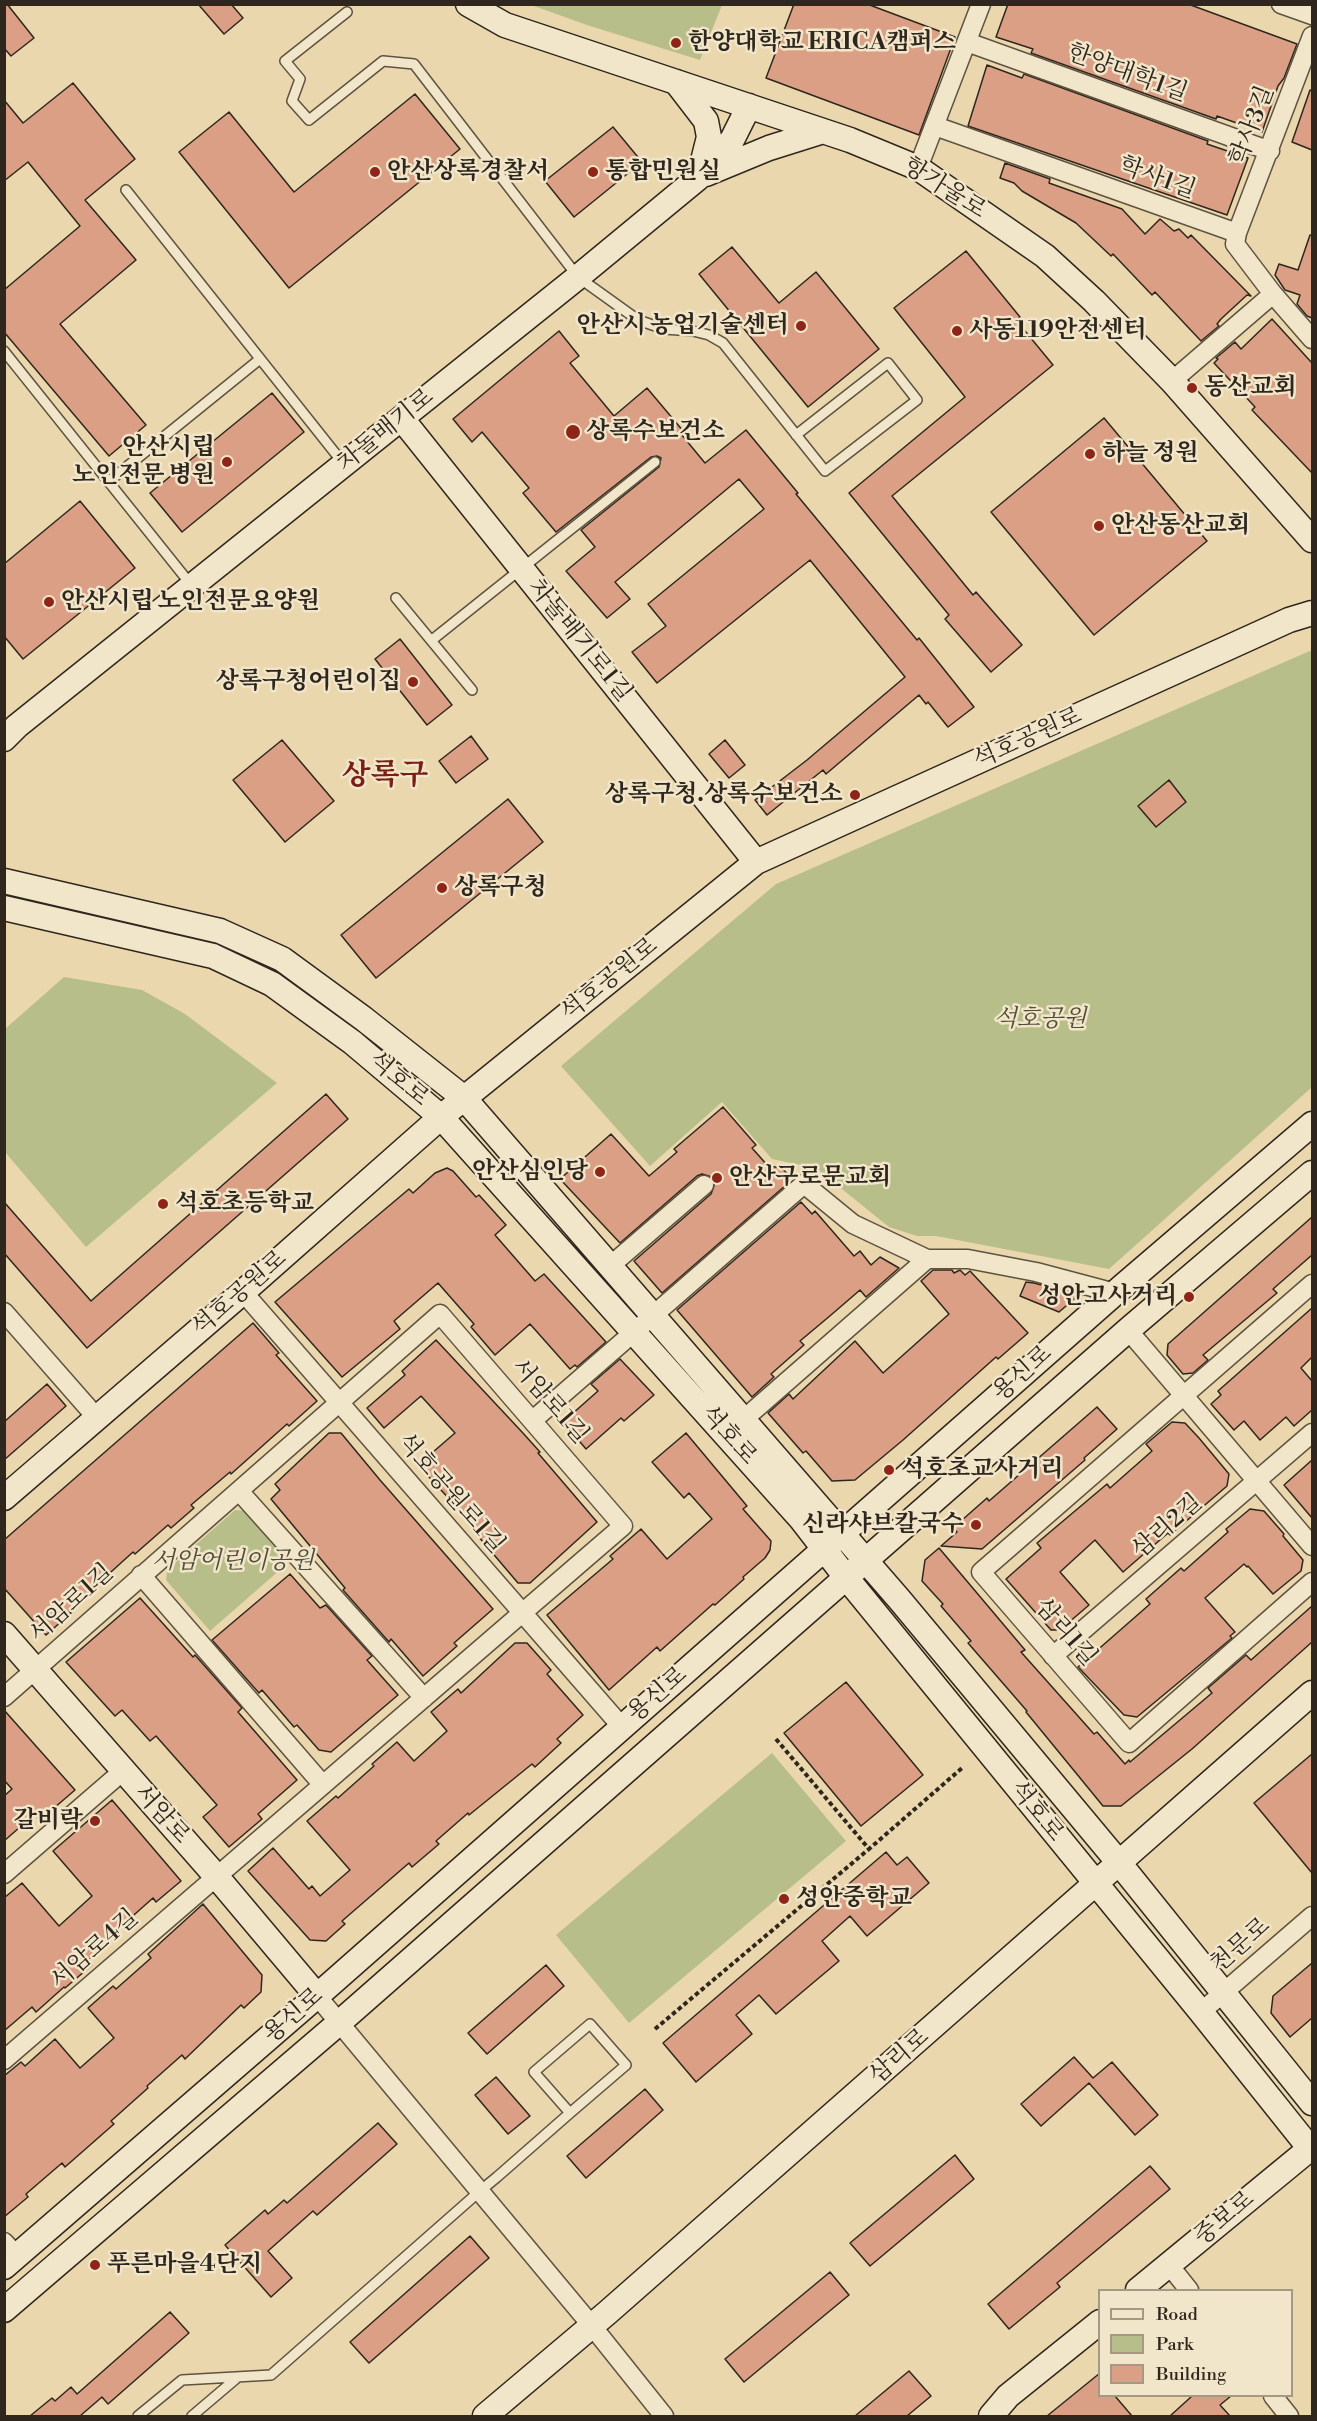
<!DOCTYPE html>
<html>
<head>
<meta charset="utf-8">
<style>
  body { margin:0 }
  #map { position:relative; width:1317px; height:2421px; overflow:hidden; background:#ead7ad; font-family:"Libre Bodoni",serif }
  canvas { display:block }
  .frame { position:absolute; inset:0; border:6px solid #2f271d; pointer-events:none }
  .legend { position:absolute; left:1098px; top:2289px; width:195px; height:108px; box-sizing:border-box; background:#f1e5ca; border:2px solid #a39985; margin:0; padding:8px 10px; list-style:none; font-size:18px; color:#2f271d }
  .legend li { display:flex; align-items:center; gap:12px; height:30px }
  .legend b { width:30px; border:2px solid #a39985 }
</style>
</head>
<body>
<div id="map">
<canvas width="1317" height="2421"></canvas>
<div class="frame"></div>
<ul class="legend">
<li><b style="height:8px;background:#f1e5ca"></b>Road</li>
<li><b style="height:16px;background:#b8be89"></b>Park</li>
<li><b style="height:16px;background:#da9f85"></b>Building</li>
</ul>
</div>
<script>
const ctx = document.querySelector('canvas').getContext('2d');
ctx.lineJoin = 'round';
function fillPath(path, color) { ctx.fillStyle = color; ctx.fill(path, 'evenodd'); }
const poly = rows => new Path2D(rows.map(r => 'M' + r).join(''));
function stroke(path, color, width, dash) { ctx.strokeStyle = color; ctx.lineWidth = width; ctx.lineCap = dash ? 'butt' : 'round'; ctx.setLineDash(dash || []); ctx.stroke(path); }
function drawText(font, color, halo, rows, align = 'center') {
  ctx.font = font + ' "Libre Bodoni","Noto Serif KR",serif'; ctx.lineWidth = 5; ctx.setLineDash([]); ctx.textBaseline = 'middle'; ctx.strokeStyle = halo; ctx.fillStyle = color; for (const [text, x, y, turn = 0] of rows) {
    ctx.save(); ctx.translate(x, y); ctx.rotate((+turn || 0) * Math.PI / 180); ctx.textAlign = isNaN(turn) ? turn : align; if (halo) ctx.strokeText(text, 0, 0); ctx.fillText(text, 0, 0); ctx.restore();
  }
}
const green = poly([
  [531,5,722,5,700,60,590,26],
  [1312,650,1312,1087,1109,1269,936,1236,917,1236,889,1227,816,1168,772,1159,722,1102,650,1166,561,1066,776,884],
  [64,977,142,990,185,1014,277,1083,86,1247,5,1152,5,1029],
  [235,1510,246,1511,290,1561,210,1631,166,1580,167,1570],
  [772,1753,846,1841,629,2023,556,1935]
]);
const building = poly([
  [4,4,7,4,34,38,11,56,4,48,4,4],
  [198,4,231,4,243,18,224,34,198,4],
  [794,4,867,4,955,37,919,135,766,78,794,4],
  [1008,4,1188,4,1297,44,1284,78,1278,86,1262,132,1217,116,1216,119,1031,53,1033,49,996,37,1008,4],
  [987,65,1022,78,1024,74,1208,141,1207,144,1248,158,1227,215,968,126,987,65],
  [73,83,135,159,85,200,136,260,60,324,146,425,109,456,4,332,4,290,80,226,28,162,4,181,4,100,23,123,73,83],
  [1310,90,1312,91,1312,150,1292,142,1310,90],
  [415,94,460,149,289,288,179,152,229,112,294,192,415,94],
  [613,127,642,162,574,217,545,181,613,127],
  [1005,163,1050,179,1049,183,1122,209,1145,234,1160,219,1174,231,1179,229,1188,238,1191,235,1251,296,1247,295,1221,319,1217,324,1219,326,1201,341,1155,292,1152,295,1113,254,1111,256,1076,223,1022,191,1014,183,1000,178,1005,163],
  [1310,235,1312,235,1312,318,1307,316,1297,304,1300,295,1285,290,1275,275,1279,264,1298,270,1310,235],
  [732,247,779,303,816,272,879,349,808,407,699,274,732,247],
  [966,251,1020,317,1016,320,1053,365,892,496,973,595,976,592,1022,645,991,672,945,619,949,615,849,493,965,397,894,308,966,251],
  [1272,319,1312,363,1312,473,1252,410,1255,407,1214,363,1218,359,1216,358,1235,342,1241,349,1272,319],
  [559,331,579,356,570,363,614,416,647,388,684,432,681,434,705,463,746,430,798,493,796,494,917,640,919,638,974,707,948,727,928,702,926,704,919,695,826,774,823,770,767,815,755,800,807,760,905,677,810,560,657,683,632,652,666,626,648,604,764,509,739,479,615,582,630,599,607,618,566,571,595,547,581,530,659,467,661,458,657,456,651,457,556,532,523,493,529,488,482,432,472,442,453,419,559,331],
  [272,393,304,432,182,532,150,493,272,393],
  [1104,418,1207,541,1094,635,991,512,1104,418],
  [80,501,135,568,23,659,4,636,4,564,80,501],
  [400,639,452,705,427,725,375,659,400,639],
  [471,736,488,759,456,783,439,761,471,736],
  [282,740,334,801,285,842,233,780,282,740],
  [725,740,745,765,729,778,709,754,725,740],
  [1169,780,1186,802,1156,827,1138,806,1169,780],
  [508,799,543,842,376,978,341,935,508,799],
  [326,1094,348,1119,87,1348,4,1253,4,1202,91,1301,326,1094],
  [723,1107,756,1145,752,1148,768,1166,782,1168,790,1177,784,1182,786,1185,662,1293,634,1261,711,1194,715,1183,712,1177,702,1174,697,1176,620,1243,560,1179,611,1134,649,1176,677,1152,674,1149,723,1107],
  [447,1168,453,1171,476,1197,479,1195,506,1225,495,1235,535,1281,544,1274,606,1342,577,1367,575,1365,570,1369,530,1324,495,1355,471,1327,474,1324,438,1283,394,1321,400,1329,342,1377,275,1302,409,1189,413,1193,435,1173,447,1168],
  [801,1202,812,1214,815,1211,854,1256,860,1251,871,1265,880,1257,899,1268,866,1297,860,1290,831,1315,800,1341,804,1345,771,1374,774,1377,752,1397,677,1310,801,1202],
  [1312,1217,1312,1255,1273,1289,1277,1293,1203,1355,1208,1360,1193,1373,1183,1374,1167,1355,1168,1344,1312,1217],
  [933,1270,952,1270,954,1273,960,1270,965,1275,970,1271,1028,1333,998,1359,996,1357,903,1440,855,1480,832,1481,806,1451,803,1453,768,1413,789,1394,793,1399,855,1341,883,1373,949,1314,921,1281,933,1270],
  [1026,1282,1034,1283,1079,1295,1059,1312,1020,1296,1026,1282],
  [1312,1308,1312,1357,1301,1368,1312,1381,1312,1410,1294,1426,1286,1417,1260,1440,1244,1421,1234,1430,1211,1404,1221,1395,1218,1391,1312,1308],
  [253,1323,279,1353,276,1355,317,1401,289,1426,287,1424,231,1474,230,1472,191,1505,194,1508,171,1528,168,1525,135,1554,133,1552,69,1610,71,1613,46,1635,4,1588,4,1540,253,1323],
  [436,1340,522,1432,540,1452,538,1453,597,1522,530,1583,518,1583,472,1529,475,1527,418,1465,455,1433,421,1396,384,1428,367,1408,405,1375,402,1371,436,1340],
  [620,1359,654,1395,624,1421,621,1418,586,1449,563,1422,598,1391,591,1384,620,1359],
  [47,1384,66,1406,4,1460,4,1422,47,1384],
  [1097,1407,1117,1429,1084,1458,1085,1460,982,1549,941,1546,957,1532,953,1528,987,1498,989,1501,1097,1407],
  [1172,1422,1185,1423,1199,1438,1229,1474,1227,1486,1170,1535,1168,1533,1123,1572,1095,1540,1060,1572,1089,1605,1060,1630,1051,1630,1006,1579,1041,1548,1037,1543,1107,1484,1110,1488,1152,1451,1146,1444,1172,1422],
  [329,1433,341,1433,380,1480,493,1609,454,1643,457,1646,423,1676,391,1639,389,1642,343,1590,345,1588,271,1499,280,1490,275,1484,329,1433],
  [686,1433,747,1506,743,1509,771,1541,770,1550,765,1558,743,1577,744,1579,715,1605,713,1604,660,1651,657,1647,609,1690,547,1615,613,1559,610,1556,641,1529,667,1559,712,1519,689,1493,684,1498,652,1462,686,1433],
  [1312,1460,1312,1518,1284,1485,1312,1460],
  [1250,1509,1264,1511,1284,1534,1283,1536,1303,1560,1301,1571,1273,1594,1248,1566,1247,1567,1244,1564,1205,1598,1235,1632,1230,1636,1232,1638,1137,1717,1124,1715,1078,1667,1150,1604,1146,1599,1181,1568,1184,1571,1228,1532,1226,1529,1250,1509],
  [939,1548,1025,1650,1021,1652,1094,1734,1097,1732,1125,1764,1129,1760,1130,1762,1212,1693,1208,1688,1246,1655,1251,1660,1312,1606,1312,1642,1192,1749,1121,1806,1103,1806,1026,1712,1027,1711,968,1643,971,1641,941,1606,943,1604,922,1581,925,1560,939,1548],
  [290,1574,320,1608,326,1605,372,1656,367,1660,398,1695,331,1752,319,1750,297,1725,294,1727,262,1690,259,1693,212,1640,290,1574],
  [140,1598,193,1657,195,1655,242,1708,238,1712,297,1780,258,1814,262,1819,229,1847,203,1817,217,1805,156,1736,150,1741,122,1710,115,1716,66,1662,140,1598],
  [515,1643,527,1643,551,1670,547,1674,583,1715,557,1739,561,1743,535,1767,532,1764,469,1815,468,1813,436,1841,439,1844,412,1867,409,1863,342,1921,345,1924,326,1941,310,1940,248,1871,273,1848,309,1889,312,1886,320,1896,350,1870,307,1821,336,1796,338,1798,374,1766,372,1764,397,1742,414,1761,447,1731,431,1712,458,1689,461,1693,515,1643],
  [846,1682,923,1775,861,1826,784,1733,846,1682],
  [4,1710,75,1790,40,1820,35,1814,4,1841,4,1796,12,1789,4,1780,4,1710],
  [1312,1754,1312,1873,1254,1803,1312,1754],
  [112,1800,181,1881,156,1902,153,1898,117,1930,119,1932,88,1960,92,1965,65,1988,64,1987,36,2012,32,2007,4,2031,4,1898,22,1883,59,1926,92,1896,53,1851,112,1800],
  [886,1852,897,1865,907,1857,929,1883,867,1936,850,1916,822,1941,839,1961,776,2014,759,1995,736,2015,752,2034,696,2082,663,2043,886,1852],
  [203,1904,262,1975,261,1992,244,2008,241,2005,185,2059,182,2055,147,2086,148,2088,111,2121,114,2124,65,2167,62,2163,26,2194,28,2197,4,2217,4,2076,21,2062,25,2066,55,2039,80,2068,114,2038,88,2008,113,1986,116,1989,151,1958,148,1954,203,1904],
  [1312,1963,1312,2018,1290,2037,1271,2013,1273,1996,1312,1963],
  [546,1965,564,1986,487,2054,468,2033,546,1965],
  [1074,2057,1093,2078,1112,2062,1158,2115,1135,2135,1089,2083,1041,2126,1021,2104,1074,2057],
  [496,2077,530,2116,508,2134,475,2095,496,2077],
  [645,2089,663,2110,586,2178,567,2156,645,2089],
  [378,2123,397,2144,317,2215,313,2211,268,2251,292,2278,271,2297,225,2245,265,2210,268,2214,284,2200,287,2203,378,2123],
  [955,2155,974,2179,870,2266,850,2243,955,2155],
  [1150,2166,1170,2189,1057,2283,1060,2287,1009,2329,988,2304,1150,2166],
  [470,2236,489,2258,369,2363,350,2342,470,2236],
  [830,2272,849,2295,744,2382,725,2359,830,2272],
  [170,2312,189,2333,108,2404,102,2397,80,2416,30,2416,52,2398,55,2401,71,2387,77,2394,170,2312],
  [909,2371,931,2396,907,2416,855,2416,909,2371],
  [1100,2373,1100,2396,1115,2396,1132,2416,1047,2416,1100,2373],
  [1192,2396,1231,2396,1220,2405,1230,2416,1170,2416,1192,2396]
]);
const path = poly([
  [776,1739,869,1849,962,1768],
  [655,2029,869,1849]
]);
const lane = poly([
  [347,12,285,61,300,79,292,101,309,120,383,61,414,64,578,277,638,320,664,329,693,331,709,335,723,343,825,471,917,400,888,363,796,435],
  [126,190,343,463],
  [4,351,192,586],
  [108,482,260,359],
  [396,598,472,690],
  [432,640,655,462],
  [138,2416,182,2380,271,2375,480,2191,497,2177,570,2113,626,2065,590,2024,534,2072,570,2113],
  [192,2416,238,2377]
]);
const street = poly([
  [1281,4,1312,15],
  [967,42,1270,151],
  [935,126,1237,233,1235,244,1273,294,1312,339],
  [918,168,981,4],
  [1237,233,1312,36],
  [1172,381,1273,294],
  [610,1266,704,1185],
  [1312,1284,981,1572,1129,1743,1312,1582],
  [243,1292,622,1727],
  [4,1312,97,1418],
  [1128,1330,1312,1546],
  [744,1419,927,1259],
  [533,1420,804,1184,853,1224,927,1259,968,1259,1036,1272,1115,1293],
  [239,1491,424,1698],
  [141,1575,323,1785],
  [1053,1656,1312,1433],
  [4,1697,440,1314,623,1526,4,2060],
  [4,1874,123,1771],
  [317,1996,592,2326,664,2416],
  [1201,2012,1312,1916],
  [4,2242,17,2256],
  [1169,2265,1189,2290],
  [1273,2396,1289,2416]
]);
const secondary = poly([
  [468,4,505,25,850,140,918,168,1045,256,1094,301,1172,381,1312,540],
  [676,82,706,121,709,137,700,173],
  [706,174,769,148,823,131],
  [402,419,756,862],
  [4,739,17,726,578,277,698,178,732,140,749,106],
  [4,881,220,931,282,959,364,1019,464,1098,899,1599,1120,1864,1312,2103],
  [4,908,213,956,272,984,352,1042,441,1117,801,1519,845,1576,1201,2012,1312,2151],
  [4,1498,243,1292,441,1117,756,862,1289,620,1312,613],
  [4,1634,216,1876,317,1996],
  [4,2267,317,1996,1123,1286,1312,1124],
  [1138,2290,1312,2147],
  [4,2310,340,2022,1128,1330,1312,1173],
  [485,2416,607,2313,1312,1693],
  [991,2416,1008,2396,1100,2322]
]);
const markers = [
  [676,43,6,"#8f2418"],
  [375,172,6,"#8f2418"],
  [593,172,6,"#8f2418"],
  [801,326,6,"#8f2418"],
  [957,331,6,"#8f2418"],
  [1192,388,6,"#8f2418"],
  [573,432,8,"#8f2418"],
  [1090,454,6,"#8f2418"],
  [227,462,6,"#8f2418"],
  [1099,526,6,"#8f2418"],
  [49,602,6,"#8f2418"],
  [413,682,6,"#8f2418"],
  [855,795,6,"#8f2418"],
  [442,888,6,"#8f2418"],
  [600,1172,6,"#8f2418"],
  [717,1178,6,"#8f2418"],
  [163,1204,6,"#8f2418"],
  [1189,1297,6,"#8f2418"],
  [889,1470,6,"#8f2418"],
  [976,1525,6,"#8f2418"],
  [95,1821,6,"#8f2418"],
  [784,1899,6,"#8f2418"],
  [95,2265,6,"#8f2418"]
];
const poiNames = [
  ["한양대학교 ERICA캠퍼스",688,43],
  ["안산상록경찰서",387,172],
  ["통합민원실",605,172],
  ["안산시 농업기술센터",789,326,"right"],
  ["사동119안전센터",969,331],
  ["동산교회",1204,388],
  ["상록수보건소",586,432],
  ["안산시립",215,448,"right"],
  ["노인전문 병원",215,476,"right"],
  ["하늘 정원",1102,454],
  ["안산동산교회",1111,526],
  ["안산시립 노인전문요양원",61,602],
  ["상록구청어린이집",401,682,"right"],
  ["상록구청.상록수보건소",843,795,"right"],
  ["상록구청",454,888],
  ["안산심인당",588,1172,"right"],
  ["안산구로문교회",729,1178],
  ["석호초등학교",175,1204],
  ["성안고사거리",1177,1297,"right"],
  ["석호초교사거리",901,1470],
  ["신라샤브칼국수",964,1525,"right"],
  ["갈비락",83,1821,"right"],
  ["성안중학교",796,1899],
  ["푸른마을4단지",107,2265]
];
const streetNames = [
  ["한양대학1길",1127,74,20],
  ["학사3길",1253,126,-69],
  ["학사1길",1157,179,20],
  ["항가울로",944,189,32],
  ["차돌배기로",386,431,-39],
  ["차돌배기로1길",579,641,51],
  ["석호공원로",1028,739,-24],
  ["석호공원로",610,980,-39],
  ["석호로",398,1080,40],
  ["석호공원로",240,1294,-41],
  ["용신로",1023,1374,-42],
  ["서암로1길",549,1402,49],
  ["석호로",728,1436,48],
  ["석호공원로1길",450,1494,49],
  ["삼리2길",1168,1527,-41],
  ["서암로1길",72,1604,-42],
  ["삼리1길",1065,1633,49],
  ["용신로",658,1695,-41],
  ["석호로",1036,1812,51],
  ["서암로",161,1815,48],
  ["천문로",1241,1946,-41],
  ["서암로4길",95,1950,-41],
  ["용신로",294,2016,-41],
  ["삼리로",900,2057,-41],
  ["중보로",1225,2219,-40]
];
const parkNames = [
  ["석호공원",1040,1020],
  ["서암어린이공원",233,1562]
];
const districtNames = [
  ["상록구",385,777]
];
fillPath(green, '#b8be89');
fillPath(building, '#da9f85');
stroke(building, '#2f271d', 1.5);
stroke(lane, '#5e5341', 12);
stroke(street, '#5e5341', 21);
stroke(secondary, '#2f271d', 27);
stroke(path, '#2f271d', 4, [4.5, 3]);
stroke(lane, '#f1e5ca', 9);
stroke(street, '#f1e5ca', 18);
stroke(secondary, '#f1e5ca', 24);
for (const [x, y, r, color] of markers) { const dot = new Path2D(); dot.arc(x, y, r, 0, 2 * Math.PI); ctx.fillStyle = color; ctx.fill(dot); stroke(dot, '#f1e5ca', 2); }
drawText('bold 24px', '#2f271d', '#f1e5ca', poiNames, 'left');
drawText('24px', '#2f271d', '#f1e5ca', streetNames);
drawText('italic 24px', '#514d38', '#f1e5ca', parkNames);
drawText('bold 30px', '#7a1f14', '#f1e5ca', districtNames);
</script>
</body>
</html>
